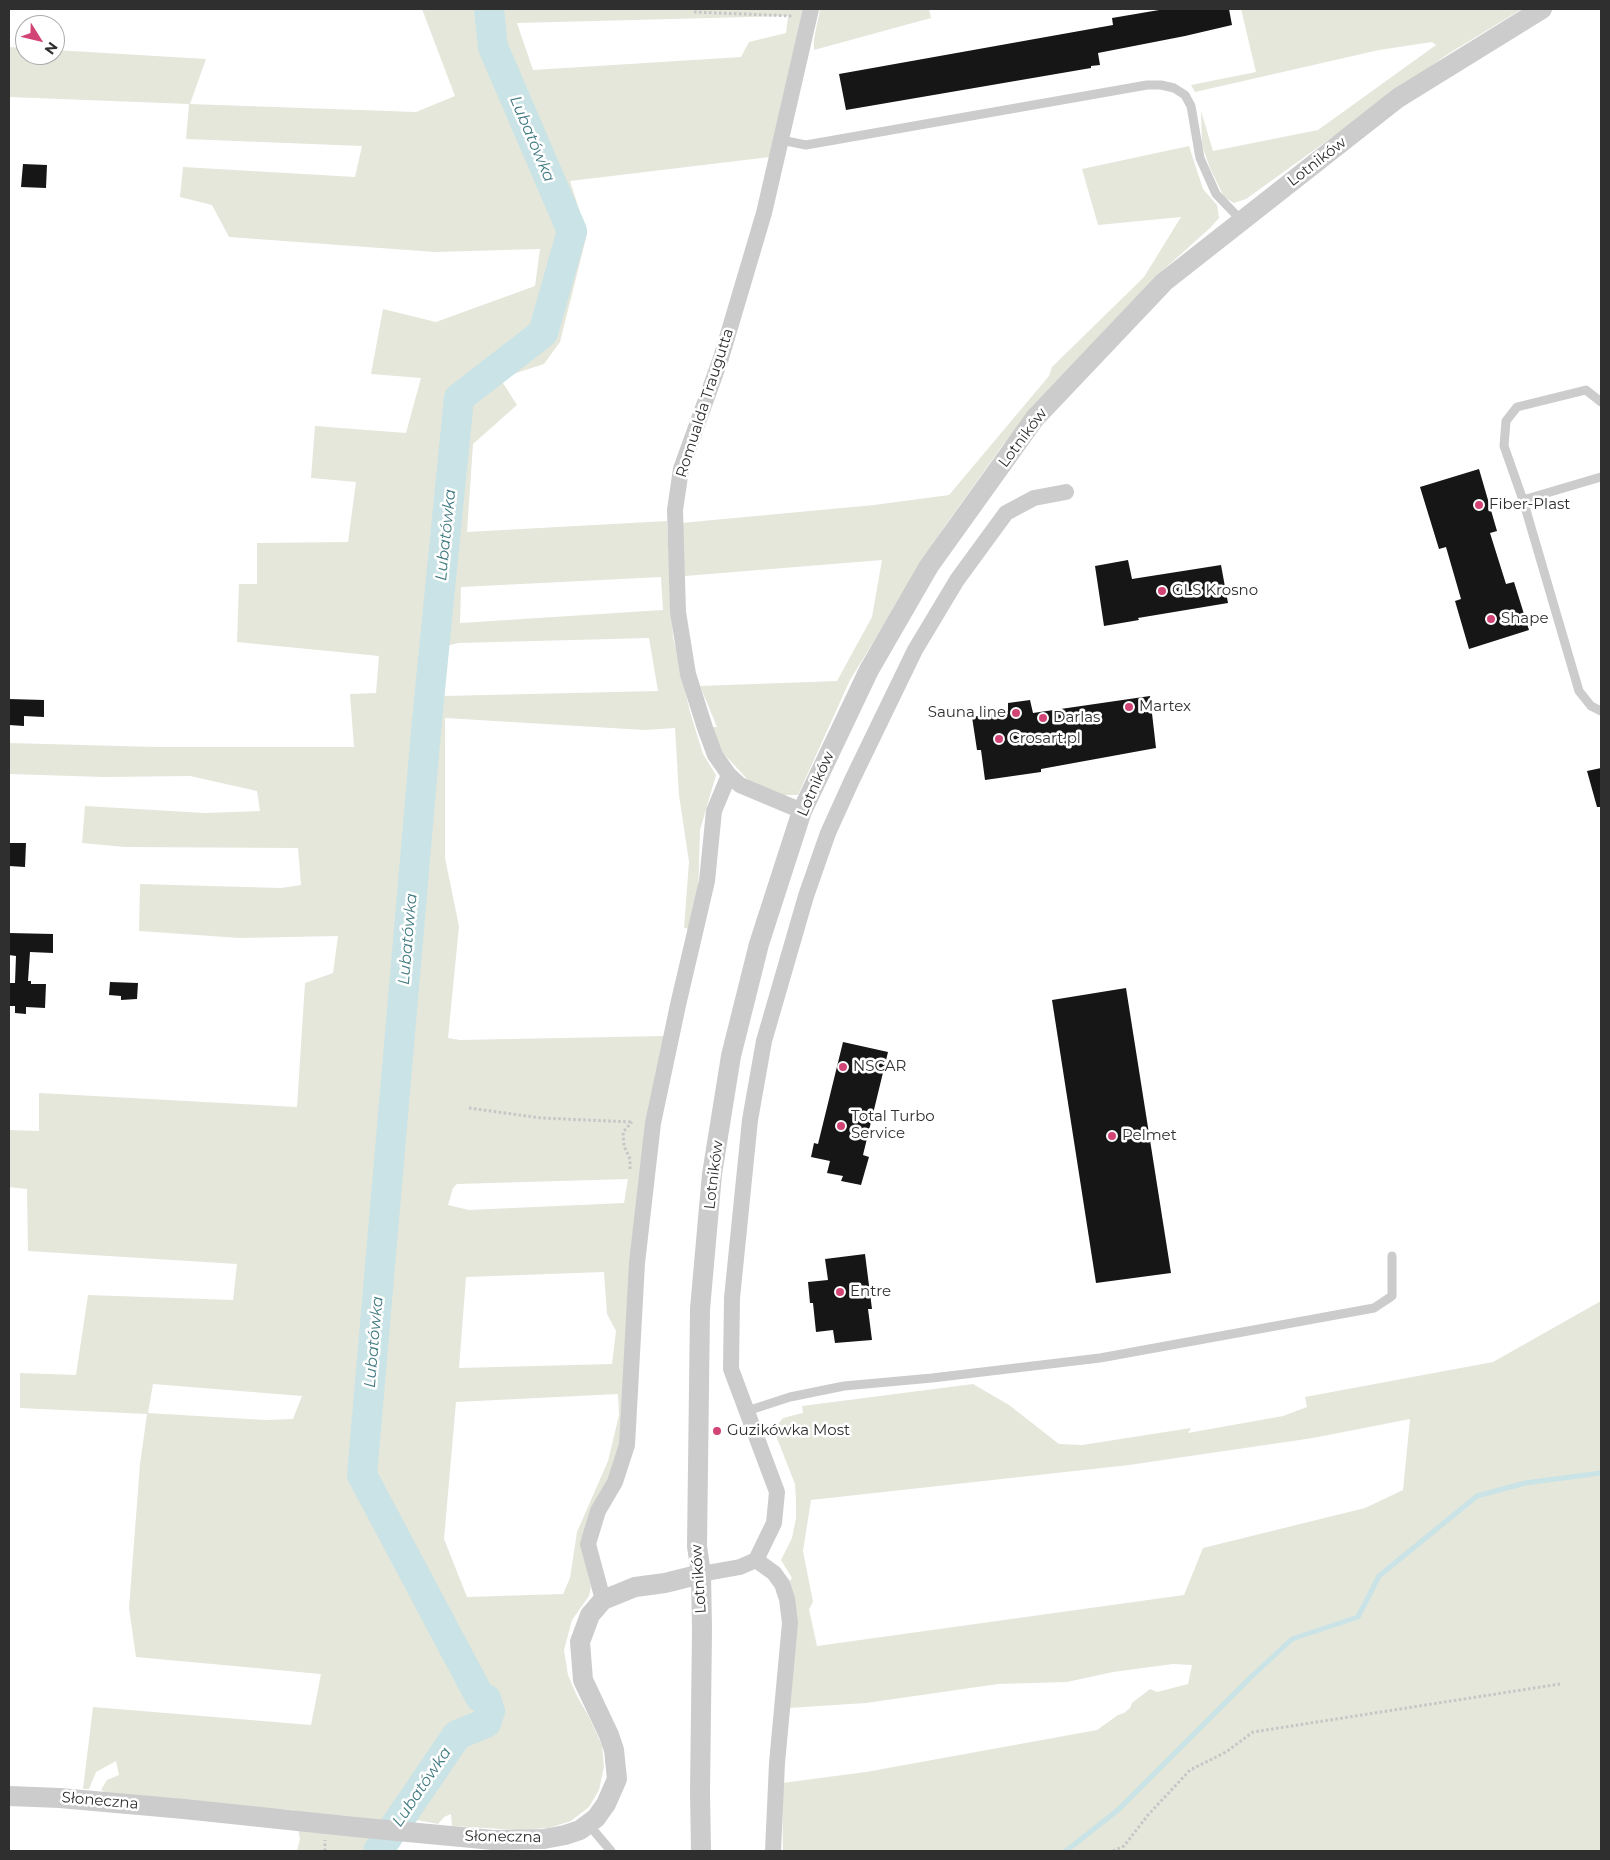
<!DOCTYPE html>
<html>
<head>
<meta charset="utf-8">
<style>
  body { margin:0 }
  #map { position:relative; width:1610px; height:1860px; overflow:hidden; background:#fff; font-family:Montserrat,sans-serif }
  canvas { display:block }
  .frame { position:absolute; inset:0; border:10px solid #2f2f2f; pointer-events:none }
  .north { position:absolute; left:15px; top:15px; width:50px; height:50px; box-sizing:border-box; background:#fff; border:1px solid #acacac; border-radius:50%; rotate:126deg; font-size:14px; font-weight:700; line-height:20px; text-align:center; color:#2f2f2f }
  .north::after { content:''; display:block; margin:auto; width:18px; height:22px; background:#d24476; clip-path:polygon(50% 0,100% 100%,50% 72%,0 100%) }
</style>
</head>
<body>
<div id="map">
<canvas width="1610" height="1860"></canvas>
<div class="frame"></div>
<div class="north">N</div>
</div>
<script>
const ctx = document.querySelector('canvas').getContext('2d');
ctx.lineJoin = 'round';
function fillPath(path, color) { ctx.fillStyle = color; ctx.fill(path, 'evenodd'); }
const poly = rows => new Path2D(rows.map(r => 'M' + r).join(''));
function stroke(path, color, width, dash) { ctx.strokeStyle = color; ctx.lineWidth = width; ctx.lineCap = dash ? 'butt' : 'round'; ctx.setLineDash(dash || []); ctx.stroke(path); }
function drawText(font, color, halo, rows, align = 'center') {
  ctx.font = font + ' Montserrat,sans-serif'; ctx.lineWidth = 5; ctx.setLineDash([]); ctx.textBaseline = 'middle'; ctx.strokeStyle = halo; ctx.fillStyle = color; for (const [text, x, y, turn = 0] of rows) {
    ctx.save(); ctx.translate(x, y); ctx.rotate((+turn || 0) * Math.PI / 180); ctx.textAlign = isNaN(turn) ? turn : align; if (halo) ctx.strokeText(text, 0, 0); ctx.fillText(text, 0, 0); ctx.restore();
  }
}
const green = poly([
  [420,9,806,9,770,157,570,181,587,234,560,342,544,364,510,375,503,383,517,405,473,444,467,532,667,521,673,637,690,712,703,754,716,775,700,830,698,897,690,929,684,928,689,862,679,795,675,728,645,730,445,718,445,858,459,926,448,1038,460,1040,664,1036,622,1437,587,1569,591,1587,589,1596,572,1620,564,1650,568,1675,577,1696,589,1717,602,1745,604,1767,599,1790,589,1807,571,1821,549,1828,518,1830,452,1826,451,1814,444,1817,438,1824,406,1818,394,1831,385,1851,297,1851,300,1839,294,1810,250,1808,111,1795,101,1790,107,1780,119,1775,116,1761,96,1772,89,1789,83,1789,93,1707,311,1725,321,1674,136,1657,129,1608,140,1464,147,1414,20,1408,20,1373,76,1375,88,1295,233,1300,237,1264,28,1251,27,1189,9,1187,9,1130,39,1131,39,1093,297,1107,305,983,333,973,338,936,240,938,139,931,140,884,281,888,301,885,298,848,125,847,82,843,85,806,205,813,260,811,257,791,190,776,104,777,9,774,9,743,157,747,354,747,350,694,376,693,379,656,237,642,239,584,257,584,257,543,348,542,356,482,311,478,315,426,406,433,421,378,371,374,383,309,436,322,535,286,540,249,435,252,229,237,212,205,180,197,183,167,355,177,362,146,186,139,189,104,9,97,9,47,25,48,25,55,55,55,55,50,206,59,190,104,416,112,455,96,422,9],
  [788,16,786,33,749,42,741,57,533,70,517,23],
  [661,577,663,610,460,623,461,587],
  [649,638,658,691,443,696,441,680,445,646,459,643],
  [628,1179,624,1203,469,1210,448,1205,453,1188,457,1184],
  [604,1272,607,1314,616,1331,612,1364,459,1368,466,1277],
  [153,1384,302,1396,293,1419,265,1420,148,1413],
  [618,1394,619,1415,608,1461,577,1532,570,1578,563,1594,467,1597,444,1539,456,1402],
  [820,9,929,9,931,18,814,50,814,39],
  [1241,9,1522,9,1448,54,1246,199,1234,203,1224,197,1210,168,1202,145,1201,111,1213,151,1318,130,1436,45,1432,42,1379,50,1195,92,1191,85,1256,72],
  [1189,146,1203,189,1217,205,1219,218,1210,228,1161,272,1057,382,1002,446,945,526,850,680,798,795,784,795,748,780,723,753,711,727,717,727,700,686,837,681,872,617,882,560,685,576,681,523,874,505,949,495,1049,376,1052,367,1144,277,1181,217,1098,225,1082,169],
  [1601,1301,1601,1851,783,1851,782,1783,866,1772,1097,1730,1118,1715,1124,1713,1130,1708,1132,1703,1150,1689,1157,1692,1188,1684,1192,1665,1173,1664,1113,1672,1067,1682,998,1684,866,1703,789,1708,787,1584,792,1578,781,1560,792,1538,796,1518,796,1500,795,1484,775,1433,778,1424,783,1418,803,1413,802,1406,973,1384,1009,1405,1059,1444,1082,1445,1191,1428,1188,1433,1283,1416,1307,1407,1305,1397,1493,1362],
  [1410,1419,1403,1490,1365,1508,1203,1548,1184,1595,817,1646,809,1609,813,1602,803,1551,811,1500,1129,1465,1313,1438]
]);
const stream = poly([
  [1066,1851,1118,1810,1251,1677,1292,1639,1358,1617,1379,1576,1477,1496,1525,1483,1601,1473]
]);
const river = poly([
  [378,1851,457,1735,486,1723,490,1711,486,1699,480,1697,362,1475,427,720,459,398,543,333,572,231,493,47,489,9]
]);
const building = poly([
  [1165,9,1229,9,1232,25,1185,36,1098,53,1100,65,1091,66,1091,68,846,110,839,74,1113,25,1112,18],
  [23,164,47,165,46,188,21,187],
  [1479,469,1497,531,1490,533,1506,584,1514,582,1529,630,1469,649,1455,601,1461,599,1446,547,1439,549,1420,487],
  [1128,560,1132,579,1221,565,1228,603,1138,618,1139,620,1104,626,1095,566],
  [1150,696,1156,748,1041,769,1041,772,985,780,981,750,977,750,972,717,1008,711,1008,703,1030,700,1033,713],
  [9,699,44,700,44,717,24,716,24,726,9,725],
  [1601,768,1601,807,1597,807,1587,771],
  [9,843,26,843,25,867,9,866],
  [9,933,53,934,53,953,30,952,28,981,31,981,31,984,46,984,45,1008,26,1007,26,1014,15,1013,15,1006,9,1006,9,983,15,983,16,956,9,955],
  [110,982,138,983,137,999,121,1000,121,996,109,995],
  [1126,988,1171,1273,1096,1283,1052,1000],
  [843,1042,888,1052,863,1155,869,1157,861,1185,841,1181,843,1176,827,1173,830,1161,811,1157,814,1143,818,1144],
  [865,1254,872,1309,868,1309,872,1340,835,1343,833,1330,816,1332,813,1303,810,1303,808,1282,828,1280,825,1259]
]);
const path = poly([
  [694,12,793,16],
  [469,1108,541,1118,632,1122],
  [630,1169,630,1159,624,1146,623,1132,632,1122],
  [325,1851,325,1840],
  [1113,1851,1124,1846,1148,1815,1190,1770,1226,1752,1253,1732,1560,1684]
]);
const service = poly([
  [781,140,806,145,1147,85,1161,85,1174,88,1185,95,1191,106,1200,158,1216,194,1242,221],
  [1601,477,1523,500,1579,691,1591,706,1601,711],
  [1523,500,1504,446,1506,421,1517,407,1586,390,1601,402],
  [747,1411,790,1397,844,1386,932,1378,1100,1358,1374,1308,1392,1296,1392,1256],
  [589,1825,611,1851]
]);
const minor = poly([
  [802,811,740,785,729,775,715,755,705,728,688,674,678,612,675,510,681,469,721,358,764,213,811,9],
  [756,1560,774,1573,782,1584,787,1599,790,1623,777,1763,773,1851],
  [701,1574,740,1567,756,1560,774,1523,777,1492,731,1369,732,1298,750,1120,764,1041,806,896,828,833,852,780,915,650,957,580,1006,513,1034,498,1066,492],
  [603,1600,588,1544,598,1511,615,1482,627,1445,637,1263,653,1123,678,1005,707,881,714,811,729,775]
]);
const tertiary = poly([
  [9,1796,60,1798,184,1809,355,1827,493,1840,544,1839,565,1835,580,1830,596,1818,606,1804,617,1779,614,1750,609,1735,583,1680,580,1642,590,1615,603,1600,635,1587,665,1583,701,1574],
  [701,1851,700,1792,702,1630,701,1574,697,1546,700,1309,712,1174,731,1056,759,944,802,811,869,670,929,566,1035,418,1164,282,1398,98,1542,9]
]);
const markers = [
  [1479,505,5,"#d24476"],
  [1162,591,5,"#d24476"],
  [1491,619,5,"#d24476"],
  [1129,707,5,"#d24476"],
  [1016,713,5,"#d24476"],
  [1043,718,5,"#d24476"],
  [999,739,5,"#d24476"],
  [843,1067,5,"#d24476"],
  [841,1126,5,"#d24476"],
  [1112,1136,5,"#d24476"],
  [840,1292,5,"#d24476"],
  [717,1431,5,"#d24476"]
];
const streetNames = [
  ["Lotników",1317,162,-38],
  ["Romualda Traugutta",705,403,-72],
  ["Lotników",1023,438,-53],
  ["Lotników",816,784,-66],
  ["Lotników",714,1175,-83],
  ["Lotników",699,1579,-94],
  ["Słoneczna",100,1801,5],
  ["Słoneczna",503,1837,1]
];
const poiNames = [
  ["Fiber-Plast",1489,505],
  ["GLS Krosno",1172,591],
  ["Shape",1501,619],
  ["Martex",1139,707],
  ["Sauna line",1006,713,"right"],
  ["Darlas",1053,718],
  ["Crosart.pl",1009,739],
  ["NSCAR",853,1067],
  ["Total Turbo",851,1117],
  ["Service",851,1134],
  ["Pelmet",1122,1136],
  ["Entre",850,1292],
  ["Guzikówka Most",727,1431]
];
const waterNames = [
  ["Lubatówka",532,139,67],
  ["Lubatówka",446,535,-84],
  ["Lubatówka",408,939,-85],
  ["Lubatówka",374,1342,-85],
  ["Lubatówka",422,1787,-56]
];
fillPath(green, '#e5e7db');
stroke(stream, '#c9e3e6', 5);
stroke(river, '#c9e3e6', 30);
fillPath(building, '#161616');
stroke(path, '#c6c6c6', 3, [2.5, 2.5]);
stroke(service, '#ccc', 9);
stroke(minor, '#ccc', 16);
stroke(tertiary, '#ccc', 20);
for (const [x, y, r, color] of markers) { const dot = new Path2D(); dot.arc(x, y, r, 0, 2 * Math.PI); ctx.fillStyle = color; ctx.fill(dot); stroke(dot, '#fff', 2); }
drawText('15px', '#2f2f2f', '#fff', streetNames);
drawText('15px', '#2f2f2f', '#fff', poiNames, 'left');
drawText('italic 16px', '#427b82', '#fff', waterNames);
</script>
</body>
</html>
